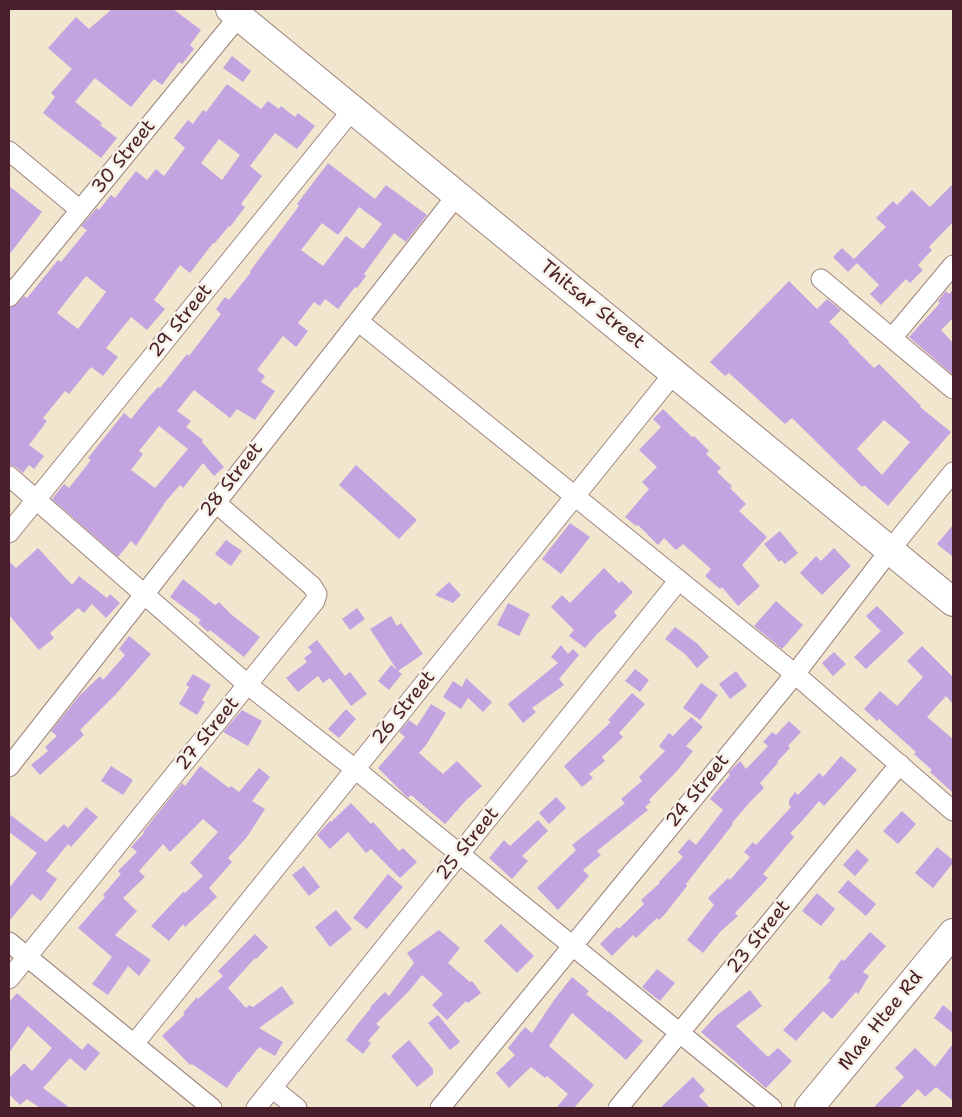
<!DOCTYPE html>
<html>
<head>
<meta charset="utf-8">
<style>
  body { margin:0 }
  #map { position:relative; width:962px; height:1117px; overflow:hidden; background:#f1e7cf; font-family:"Shantell Sans",sans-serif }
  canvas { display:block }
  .frame { position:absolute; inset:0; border:10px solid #4a1f2b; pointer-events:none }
</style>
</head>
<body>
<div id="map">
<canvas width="962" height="1117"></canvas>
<div class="frame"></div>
</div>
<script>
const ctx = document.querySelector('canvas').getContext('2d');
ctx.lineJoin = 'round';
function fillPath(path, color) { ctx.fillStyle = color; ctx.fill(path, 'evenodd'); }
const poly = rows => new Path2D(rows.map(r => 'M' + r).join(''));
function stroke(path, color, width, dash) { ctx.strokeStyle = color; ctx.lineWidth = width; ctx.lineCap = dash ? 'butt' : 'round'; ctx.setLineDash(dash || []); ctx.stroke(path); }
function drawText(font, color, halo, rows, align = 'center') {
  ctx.font = font + ' "Shantell Sans",sans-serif'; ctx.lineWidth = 5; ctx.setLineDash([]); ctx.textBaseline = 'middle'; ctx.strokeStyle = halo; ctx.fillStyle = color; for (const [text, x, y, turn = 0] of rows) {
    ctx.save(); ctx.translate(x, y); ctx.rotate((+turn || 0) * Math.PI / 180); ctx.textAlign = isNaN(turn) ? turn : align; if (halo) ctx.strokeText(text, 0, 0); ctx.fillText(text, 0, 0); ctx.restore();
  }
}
const building = poly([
  [112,9,173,9,201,30,190,45,194,49,182,64,179,62,162,85,154,79,131,107,95,78,75,102,102,123,100,125,117,138,101,158,43,113,55,97,51,93,72,69,48,48,76,17,89,29],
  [232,56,251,71,243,82,223,68],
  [227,84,261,109,268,101,279,109,281,106,295,117,298,113,315,126,297,149,275,133,250,166,262,176,241,204,245,207,230,227,229,226,214,244,213,243,190,273,180,265,154,300,165,309,147,330,131,317,106,348,118,357,103,376,91,367,69,394,65,391,43,418,47,421,29,445,44,456,34,469,29,465,23,473,16,467,9,465,9,308,17,304,24,296,27,298,58,260,61,262,87,230,81,226,97,208,99,210,111,195,115,198,136,171,147,180,156,169,164,176,185,148,174,138,188,120,193,124,203,110,206,112],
  [219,139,240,155,222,180,201,163],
  [86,276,106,292,78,329,57,313],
  [328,163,375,199,386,185,427,215,406,242,394,233,364,274,366,276,357,288,355,287,338,309,325,299,320,306,314,302,298,323,308,331,296,347,283,336,257,370,265,376,261,382,275,391,255,420,237,409,230,418,194,390,177,411,191,421,186,427,203,440,202,442,224,467,214,476,203,463,183,488,180,485,166,501,136,546,131,541,118,557,52,499,64,484,69,488,91,460,88,458,124,413,131,419,148,398,158,387,160,388,187,354,189,356,221,314,216,309,225,297,229,300,251,272,250,271,299,206,297,204],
  [359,207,382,224,363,249,346,236,323,266,301,250,322,223,338,235],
  [159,426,188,449,155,488,131,470,143,454,139,451],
  [953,184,953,222,929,247,932,250,918,265,923,270,910,283,906,279,881,305,870,294,879,285,857,263,848,272,833,257,842,248,854,259,886,227,876,218,893,201,897,205,912,190,930,207],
  [9,186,42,212,9,255],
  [789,281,817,309,827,299,841,310,829,322,849,341,848,342,874,368,879,364,921,406,920,407,951,432,888,506,864,485,862,487,792,418,785,424,729,373,725,376,710,362],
  [884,420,910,442,882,475,857,449],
  [953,290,953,318,941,330,953,343,953,375,909,337,940,303,938,301,946,291,949,294],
  [663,409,692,437,694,436,709,451,706,454,721,468,717,472,732,486,730,488,746,504,739,511,767,537,742,565,760,586,738,606,722,587,720,589,705,576,711,569,683,544,676,550,664,538,658,545,638,525,636,526,625,517,649,489,642,482,657,467,639,450,661,427,653,419],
  [356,465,417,520,399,539,339,485],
  [570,523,590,537,561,574,542,559],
  [953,525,953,557,937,544],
  [780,531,798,553,785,564,781,560,779,562,764,544],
  [226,540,242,551,231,566,215,554],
  [38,548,72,585,79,576,107,598,110,594,120,603,106,618,92,604,84,613,78,608,50,633,54,638,39,650,9,615,9,561,16,568],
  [834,548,851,566,822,595,800,573,816,556,821,561],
  [604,568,619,583,622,581,633,592,614,612,617,616,597,634,585,648,569,636,574,630,551,607,562,595,570,603],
  [183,579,215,605,219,602,232,615,260,637,244,657,210,630,208,632,198,623,201,620,170,597],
  [449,582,461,595,453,603,435,595],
  [776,601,803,625,782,649,754,626],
  [508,603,530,614,519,636,497,625],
  [877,606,904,633,866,669,854,657,881,631,866,616],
  [357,608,365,619,350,630,342,619],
  [391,616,397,626,401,623,423,654,398,671,402,674,389,690,378,681,391,665,397,670,370,629],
  [675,627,698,644,709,657,697,668,686,655,665,639],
  [129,636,151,654,116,694,80,730,84,735,40,775,31,765,48,751,45,747,57,736,51,731,80,695,100,676,103,680,125,655,119,649],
  [317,640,345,676,350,672,367,694,351,706,330,678,323,683,318,676,298,692,286,678,307,662,304,658,312,652,308,647],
  [561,645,568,654,573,649,579,655,559,679,564,685,532,708,536,712,523,723,508,704,558,663,551,657],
  [922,646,953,677,953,704,946,696,927,717,953,739,953,793,930,772,932,770,914,754,916,752,879,719,877,721,864,709,880,691,897,706,923,677,907,661],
  [834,652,846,664,833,676,822,663],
  [635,669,649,680,640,692,625,681],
  [736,671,747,686,730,699,719,684],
  [193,674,211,685,202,700,205,702,197,715,179,704,189,687,186,685],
  [466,678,492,702,483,712,468,698,461,709,443,697,453,681,462,687],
  [701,683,718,695,700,720,683,708],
  [632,693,645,704,619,733,623,737,602,757,605,761,589,774,593,778,582,787,564,766,611,722,608,720],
  [431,704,446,713,426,745,419,753,443,774,457,761,482,786,469,798,469,797,445,824,411,795,408,798,378,768,405,737,399,732,409,720,417,726],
  [346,709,356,719,339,738,328,729],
  [242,710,262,721,248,746,223,732],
  [691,717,703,727,686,746,693,751,677,771,649,800,651,802,645,807,648,810,597,851,601,855,583,870,589,876,558,910,537,888,576,850,572,845,625,803,621,799,642,781,639,777,665,751,659,746,669,733,673,736],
  [789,721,801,732,788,746,790,748,777,762,778,763,760,783,764,788,751,801,732,823,733,824,686,884,687,886,665,914,659,920,657,918,636,938,633,935,612,956,600,944,617,927,619,929,644,904,641,900,660,883,659,882,683,857,678,852,689,839,696,845,723,810,710,799,730,775,728,773,740,761,746,769,768,746,763,742,772,732,776,735],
  [841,756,857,770,824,806,819,801,803,820,790,833,794,837,763,874,768,878,735,913,738,916,721,931,703,953,687,940,714,905,708,898,728,878,730,880,750,857,744,852,753,842,756,845,791,807,789,805,789,800,795,792,798,795,819,773,823,777],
  [111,766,133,780,123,795,101,781],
  [200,766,229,788,231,786,239,792,259,768,270,777,252,801,265,809,247,837,228,858,232,862,209,888,217,897,185,927,183,924,169,941,151,926,183,892,185,893,203,876,190,863,218,832,203,819,170,852,163,844,139,871,145,877,123,898,137,911,115,935,151,960,139,976,128,966,108,995,92,984,112,957,78,928,105,897,103,895,121,874,118,871,137,852,131,847,144,833,143,832,182,783,185,786],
  [556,797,566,808,549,824,539,813],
  [351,803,371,824,373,822,399,851,403,848,417,862,400,878,371,849,366,853,348,832,330,849,317,835,330,821,331,822],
  [86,807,98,817,71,847,68,844,46,871,57,879,41,901,32,894,9,921,9,888,37,853,9,832,9,814,46,842,64,824,68,828],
  [902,811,916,824,898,844,883,831],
  [538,820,548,831,522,856,528,861,512,879,489,858,504,840,510,846],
  [937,847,953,860,953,863,933,888,915,873],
  [857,849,869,860,855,876,843,865],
  [304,866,320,887,309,896,292,875],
  [388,874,403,887,367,929,353,918],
  [848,880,876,904,866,916,838,892],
  [817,893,835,909,821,926,802,911],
  [336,910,352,929,330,947,315,927],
  [501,924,534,956,517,973,484,941],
  [439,930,460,948,448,963,470,982,472,981,481,993,468,1003,466,1001,447,1020,432,1005,443,994,422,975,409,991,376,1024,380,1027,368,1041,371,1043,363,1054,346,1040,356,1026,371,1008,370,1007,385,992,389,996,414,963,407,953],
  [870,932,886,946,863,972,869,976,858,994,856,992,832,1019,823,1011,796,1041,783,1030,831,980,828,978,842,959,844,961],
  [255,934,268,947,256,959,255,958,228,988,246,1008,249,1005,253,1007,282,986,294,1003,259,1028,283,1042,275,1056,259,1047,239,1072,238,1072,227,1088,192,1064,190,1065,162,1036,185,1014,183,1013,197,997,198,999,223,976,218,971],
  [657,969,675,983,660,1001,642,987],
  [572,977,589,991,586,994,608,1012,609,1011,643,1041,626,1060,572,1013,549,1046,594,1085,574,1108,556,1108,568,1094,547,1076,545,1078,531,1067,509,1088,496,1073,515,1055,508,1048,525,1027,532,1033,554,1000],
  [750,990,762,1006,736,1026,768,1057,778,1048,792,1061,766,1088,701,1032,716,1016],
  [17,993,82,1050,88,1043,100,1053,85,1071,70,1058,43,1088,70,1108,40,1108,27,1099,20,1105,9,1094,9,1078,24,1063,32,1071,52,1048,28,1026,9,1053,9,1002],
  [943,1005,953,1013,953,1033,934,1018],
  [438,1015,460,1042,450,1050,428,1023],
  [409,1040,433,1069,433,1074,417,1087,391,1056],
  [953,1044,953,1101,936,1087,925,1097,918,1089,899,1108,873,1108,904,1077,895,1068,915,1048,935,1067],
  [693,1077,705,1090,699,1096,710,1108,660,1108]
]);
const street = poly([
  [9,151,80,210],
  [821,279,953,389],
  [9,297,239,16],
  [358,321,795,674,953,811],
  [892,338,953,265],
  [9,476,248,685,355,769,772,1108],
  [9,533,353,109],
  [9,767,457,195],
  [9,942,212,1108],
  [9,979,315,601,317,594,312,586,215,502],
  [134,1044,674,373],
  [272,1088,297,1108],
  [256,1108,679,580],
  [440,1108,795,674,890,550,953,472],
  [618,1108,900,764]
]);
const secondary = poly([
  [230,9,953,602],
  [809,1108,953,933]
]);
const streetNames = [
  ["30 Street",124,157,-51],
  ["Thitsar Street",592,305,39],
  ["29 Street",181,321,-51],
  ["28 Street",232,480,-52],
  ["26 Street",404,708,-51],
  ["27 Street",208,734,-51],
  ["24 Street",698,791,-51],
  ["25 Street",468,844,-51],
  ["23 Street",759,937,-51],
  ["Mae Htee Rd",881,1021,-51]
];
fillPath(building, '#c3a4e1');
stroke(street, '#9e837d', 21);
stroke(secondary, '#9e837d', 30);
stroke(street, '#fff', 19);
stroke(secondary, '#fff', 28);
drawText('19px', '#4a1f2b', '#f7f3e8', streetNames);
</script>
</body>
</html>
